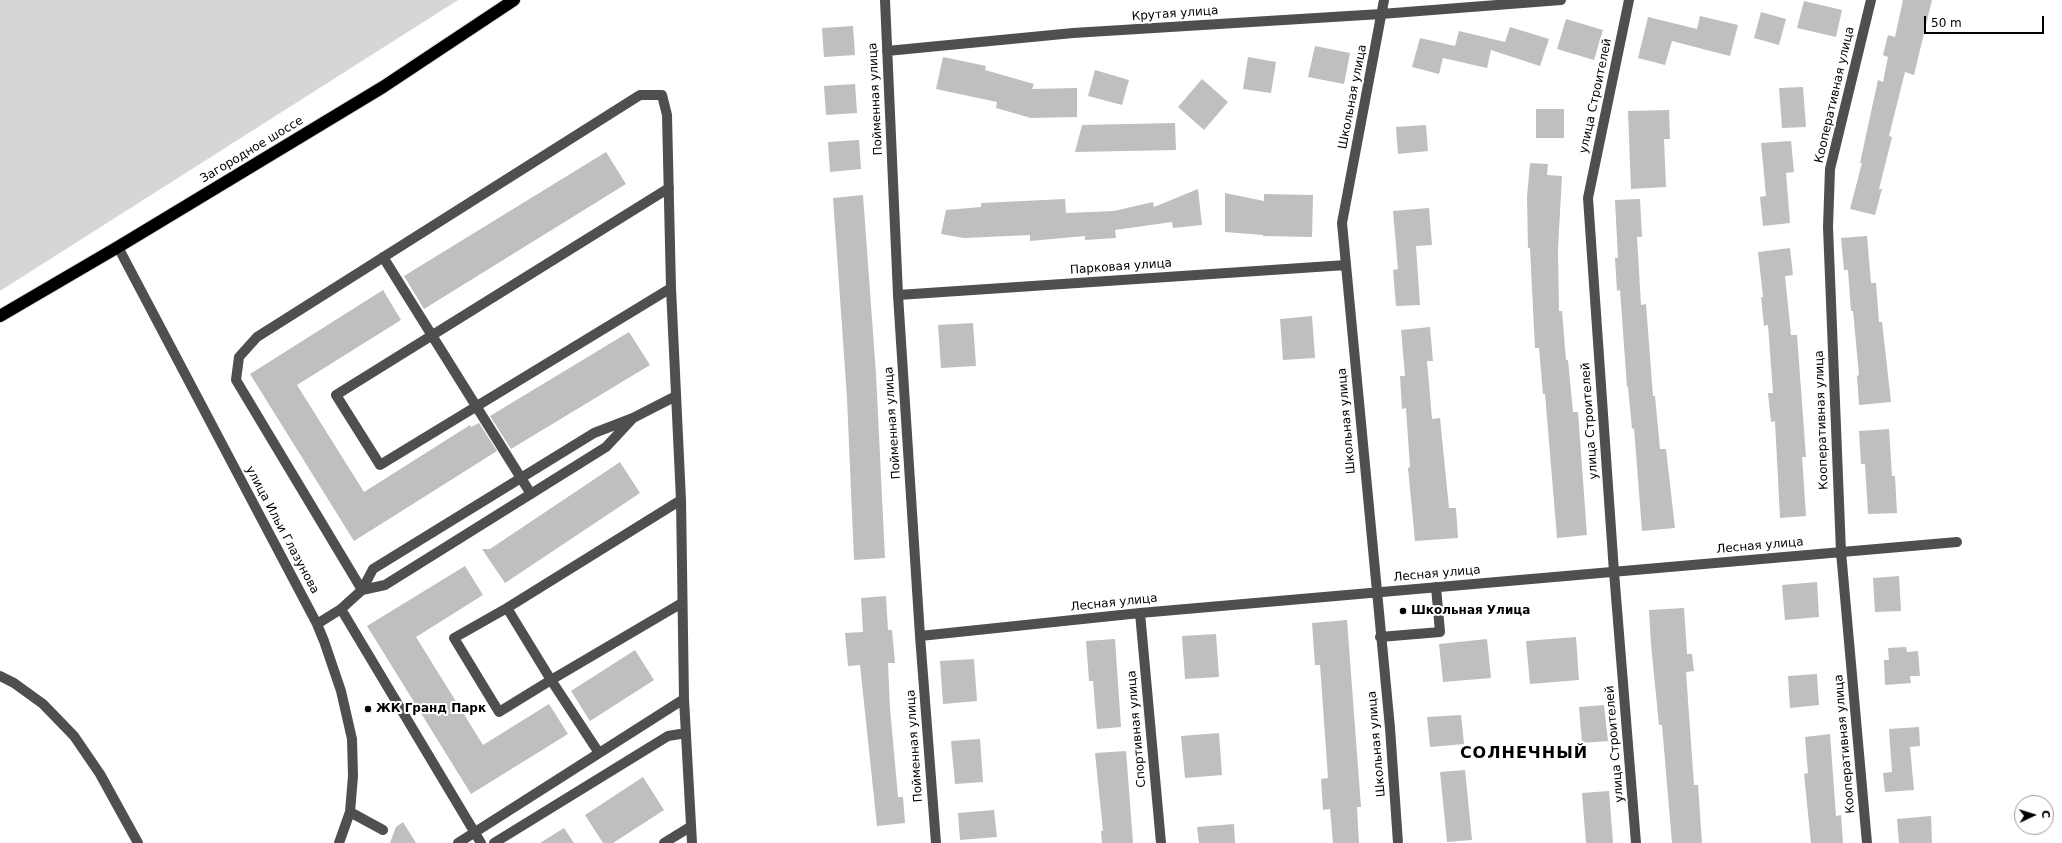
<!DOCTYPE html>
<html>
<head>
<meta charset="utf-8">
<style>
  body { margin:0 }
  #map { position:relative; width:2062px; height:843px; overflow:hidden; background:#fff; font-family:"DejaVu Sans",sans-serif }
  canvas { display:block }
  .north { position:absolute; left:2014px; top:795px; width:40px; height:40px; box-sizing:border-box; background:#fff; border:1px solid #999; border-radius:50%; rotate:86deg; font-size:11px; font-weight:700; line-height:16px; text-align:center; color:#000 }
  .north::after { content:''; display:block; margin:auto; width:14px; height:18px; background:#000; clip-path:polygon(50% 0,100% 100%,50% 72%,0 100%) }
  .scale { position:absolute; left:1924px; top:16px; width:120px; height:18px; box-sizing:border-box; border:2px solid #000; border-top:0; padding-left:5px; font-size:12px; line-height:14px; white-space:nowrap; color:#000; -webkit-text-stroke:3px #fff; paint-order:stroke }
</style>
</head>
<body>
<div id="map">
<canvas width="2062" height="843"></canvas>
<div class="north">С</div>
<div class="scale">50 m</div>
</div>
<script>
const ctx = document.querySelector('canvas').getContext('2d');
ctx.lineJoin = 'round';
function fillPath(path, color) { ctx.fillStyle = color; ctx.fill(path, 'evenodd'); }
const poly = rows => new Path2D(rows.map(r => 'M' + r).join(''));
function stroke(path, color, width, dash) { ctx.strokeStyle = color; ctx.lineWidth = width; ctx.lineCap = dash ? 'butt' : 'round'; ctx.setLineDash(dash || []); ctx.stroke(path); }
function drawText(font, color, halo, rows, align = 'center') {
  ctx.font = font + ' "DejaVu Sans",sans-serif'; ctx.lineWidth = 4; ctx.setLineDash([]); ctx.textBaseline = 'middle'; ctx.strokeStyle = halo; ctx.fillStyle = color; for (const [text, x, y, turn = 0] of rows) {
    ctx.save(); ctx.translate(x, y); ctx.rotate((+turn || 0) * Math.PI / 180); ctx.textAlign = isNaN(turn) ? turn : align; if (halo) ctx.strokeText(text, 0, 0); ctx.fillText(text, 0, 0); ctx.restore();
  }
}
const green = poly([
  [0,0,458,0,0,291]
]);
const building = poly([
  [1903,0,1932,0,1914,75,1905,72,1889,136,1892,137,1879,189,1882,189,1875,215,1850,209,1862,163,1860,163,1878,80,1883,82,1888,57,1883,55,1888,35,1895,37],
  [1804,1,1842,10,1836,37,1797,28],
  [1761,12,1786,19,1779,45,1754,38],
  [1700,16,1738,25,1730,56,1672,41,1665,65,1638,58,1648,17,1697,29],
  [1566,19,1603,30,1594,60,1557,49],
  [853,26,855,55,824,57,822,28],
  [1510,27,1549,39,1540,66,1491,50,1487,68,1443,58,1439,74,1412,67,1420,38,1455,46,1459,31,1505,42],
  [1315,46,1350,53,1344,84,1308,77],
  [943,57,986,66,985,70,1034,84,1032,89,1077,88,1077,117,1031,118,996,108,997,102,936,89],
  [1248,57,1276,62,1271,93,1243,89],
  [1095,70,1129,80,1122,105,1088,96],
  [1202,79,1228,102,1204,130,1178,107],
  [855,84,857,113,826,115,824,86],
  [1803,87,1806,127,1782,128,1779,88],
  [1536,109,1564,109,1564,138,1536,138],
  [1669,110,1670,139,1664,139,1666,187,1631,189,1628,111],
  [1175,123,1176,150,1075,152,1082,125],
  [1426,125,1428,151,1398,154,1396,127],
  [859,140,861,169,830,172,828,142],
  [1791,141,1794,172,1786,173,1790,223,1763,226,1760,197,1766,196,1761,143],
  [606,152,626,184,424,309,404,276],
  [1530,163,1548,164,1547,175,1562,176,1558,248,1559,311,1562,311,1566,360,1568,360,1573,412,1578,412,1587,535,1557,538,1545,394,1543,394,1539,348,1535,348,1530,248,1528,248,1527,197],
  [1198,189,1202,225,1173,228,1172,222,1115,230,1116,238,1085,240,1085,236,1030,241,1030,235,964,238,941,234,946,210,981,207,981,203,1065,199,1066,213,1114,211,1153,202,1154,207],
  [1225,193,1264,201,1264,194,1313,195,1312,237,1263,236,1263,235,1225,232],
  [863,195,876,374,885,558,854,560,847,398,833,198],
  [1640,199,1642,237,1637,237,1641,305,1646,304,1653,396,1655,396,1660,449,1666,449,1675,528,1642,531,1634,428,1632,429,1628,387,1627,387,1620,290,1617,291,1615,258,1618,258,1615,200],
  [1429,208,1432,245,1416,246,1420,305,1396,306,1393,270,1398,269,1393,211],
  [1867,236,1871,283,1876,283,1879,322,1882,322,1891,402,1859,405,1857,376,1859,375,1853,311,1851,311,1848,270,1844,270,1841,238],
  [1790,248,1793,275,1785,276,1791,335,1797,335,1806,457,1802,457,1806,516,1780,518,1775,421,1771,422,1768,393,1773,393,1768,325,1764,326,1761,297,1763,297,1758,252],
  [383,290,401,320,297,385,364,492,470,425,471,427,479,423,497,451,354,541,250,374],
  [1312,316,1315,358,1283,360,1280,319],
  [973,323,976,366,941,368,938,325],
  [1430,327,1433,361,1427,361,1432,419,1440,418,1449,508,1456,508,1458,538,1415,541,1408,468,1410,467,1406,408,1402,409,1400,376,1405,376,1401,330],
  [629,332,650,365,511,449,490,416],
  [1889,429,1892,476,1895,476,1897,513,1868,514,1865,464,1861,464,1859,431],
  [620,462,640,493,505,583,482,549,490,549],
  [465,566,483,595,416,637,483,745,549,704,568,734,471,794,367,626],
  [1899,576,1901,611,1875,612,1873,578],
  [1817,582,1819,617,1785,620,1782,585],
  [886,596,888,630,892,630,895,663,888,663,890,708,898,797,903,797,905,823,877,826,860,665,848,666,845,633,863,632,861,598],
  [1684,608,1687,654,1692,654,1694,671,1686,672,1694,785,1698,785,1702,843,1672,843,1662,725,1659,725,1651,645,1649,610],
  [1347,620,1361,807,1357,807,1359,843,1333,843,1330,809,1323,810,1321,779,1328,778,1320,665,1315,665,1312,623],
  [1216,634,1219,677,1185,679,1182,636],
  [1576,637,1579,680,1530,684,1526,641],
  [1115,639,1121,727,1097,729,1093,681,1089,681,1086,641],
  [1487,639,1491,678,1443,682,1439,644],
  [1906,647,1907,652,1918,651,1920,676,1910,676,1911,683,1885,685,1884,660,1889,660,1888,648],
  [635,650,654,680,590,721,571,691],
  [974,659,977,701,943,704,940,661],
  [1817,674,1819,705,1790,708,1788,676],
  [1604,705,1608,741,1582,743,1579,707],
  [1461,715,1464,744,1430,747,1427,717],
  [1919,727,1920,746,1910,747,1914,790,1885,792,1883,773,1892,772,1889,729],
  [1219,733,1222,775,1185,778,1181,736],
  [1830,734,1836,816,1841,815,1843,843,1811,843,1804,774,1808,773,1805,737],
  [980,739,983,782,955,784,951,741],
  [1126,751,1133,843,1102,843,1101,831,1103,831,1095,753],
  [1465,770,1472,840,1447,842,1440,772],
  [643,777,664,810,613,843,603,843,585,815],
  [1609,791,1613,843,1586,843,1582,793],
  [994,810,997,837,960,840,958,813],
  [1931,816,1932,843,1899,843,1897,819],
  [403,822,416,843,390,843,396,827],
  [1234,824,1235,843,1199,843,1197,827],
  [564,828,574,843,540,843]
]);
const minor = poly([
  [885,0,898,295,920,636,936,843],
  [1384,0,1342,223,1390,728,1398,843],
  [1629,0,1588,198,1614,572,1636,843],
  [887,51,1073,33,1381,14,1561,0],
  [669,188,336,395,380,465,671,288],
  [118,247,317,624,324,641,341,691,352,739,353,776,350,812,339,843],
  [383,257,531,494],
  [898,295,1346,265],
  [633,418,606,447,385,585,362,590,236,380,239,357,257,337,640,95,662,95,667,115,671,288,681,500,684,699,692,843],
  [681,500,507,608,551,680,682,603],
  [507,608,454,638,499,712,551,680,599,753],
  [341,609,481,843],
  [1140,613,1161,843],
  [317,624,341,609,362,590,373,569,594,433,633,418,676,396],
  [920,636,1140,613,1957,542],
  [1380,637,1440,632,1436,587],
  [0,676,14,683,43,704,74,736,100,774,138,843],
  [350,812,383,830],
  [458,843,684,699],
  [494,843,668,736,686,733],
  [664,843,690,827],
  [1867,843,1841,552,1828,227,1830,169,1871,0]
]);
const highway = poly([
  [0,316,118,247,383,87,514,0]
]);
const markers = [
  [1403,611,4,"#000"],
  [368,709,4,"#000"]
];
const streetNames = [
  ["Крутая улица",1175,14,-4],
  ["Кооперативная улица",1835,95,-77],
  ["улица Строителей",1596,96,-78],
  ["Школьная улица",1353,97,-79],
  ["Пойменная улица",876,99,-93],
  ["Загородное шоссе",252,150,-31],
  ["Парковая улица",1121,267,-4],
  ["Кооперативная улица",1822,420,-92],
  ["Школьная улица",1347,421,-95],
  ["улица Строителей",1590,421,-94],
  ["Пойменная улица",893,423,-94],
  ["улица Ильи Глазунова",282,530,62],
  ["Лесная улица",1760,546,-5],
  ["Лесная улица",1437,574,-5],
  ["Лесная улица",1114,603,-6],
  ["Спортивная улица",1137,729,-95],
  ["Школьная улица",1377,744,-95],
  ["улица Строителей",1615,744,-95],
  ["Кооперативная улица",1845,744,-95],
  ["Пойменная улица",915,746,-94]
];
const poiNames = [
  ["Школьная Улица",1411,611],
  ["ЖК Гранд Парк",376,709]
];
const districtNames = [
  ["СОЛНЕЧНЫЙ",1524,754]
];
fillPath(green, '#d6d6d6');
fillPath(building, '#bfbfbf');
stroke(highway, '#dbdbdb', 14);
stroke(minor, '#4f4f4f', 10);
stroke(highway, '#000', 12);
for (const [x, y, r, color] of markers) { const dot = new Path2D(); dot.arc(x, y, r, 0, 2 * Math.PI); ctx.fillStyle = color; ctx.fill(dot); stroke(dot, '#fff', 1.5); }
drawText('12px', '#000', '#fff', streetNames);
drawText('bold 12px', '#000', '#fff', poiNames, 'left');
ctx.letterSpacing = '1px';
drawText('bold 16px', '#000', '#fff', districtNames);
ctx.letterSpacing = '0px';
</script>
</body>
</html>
